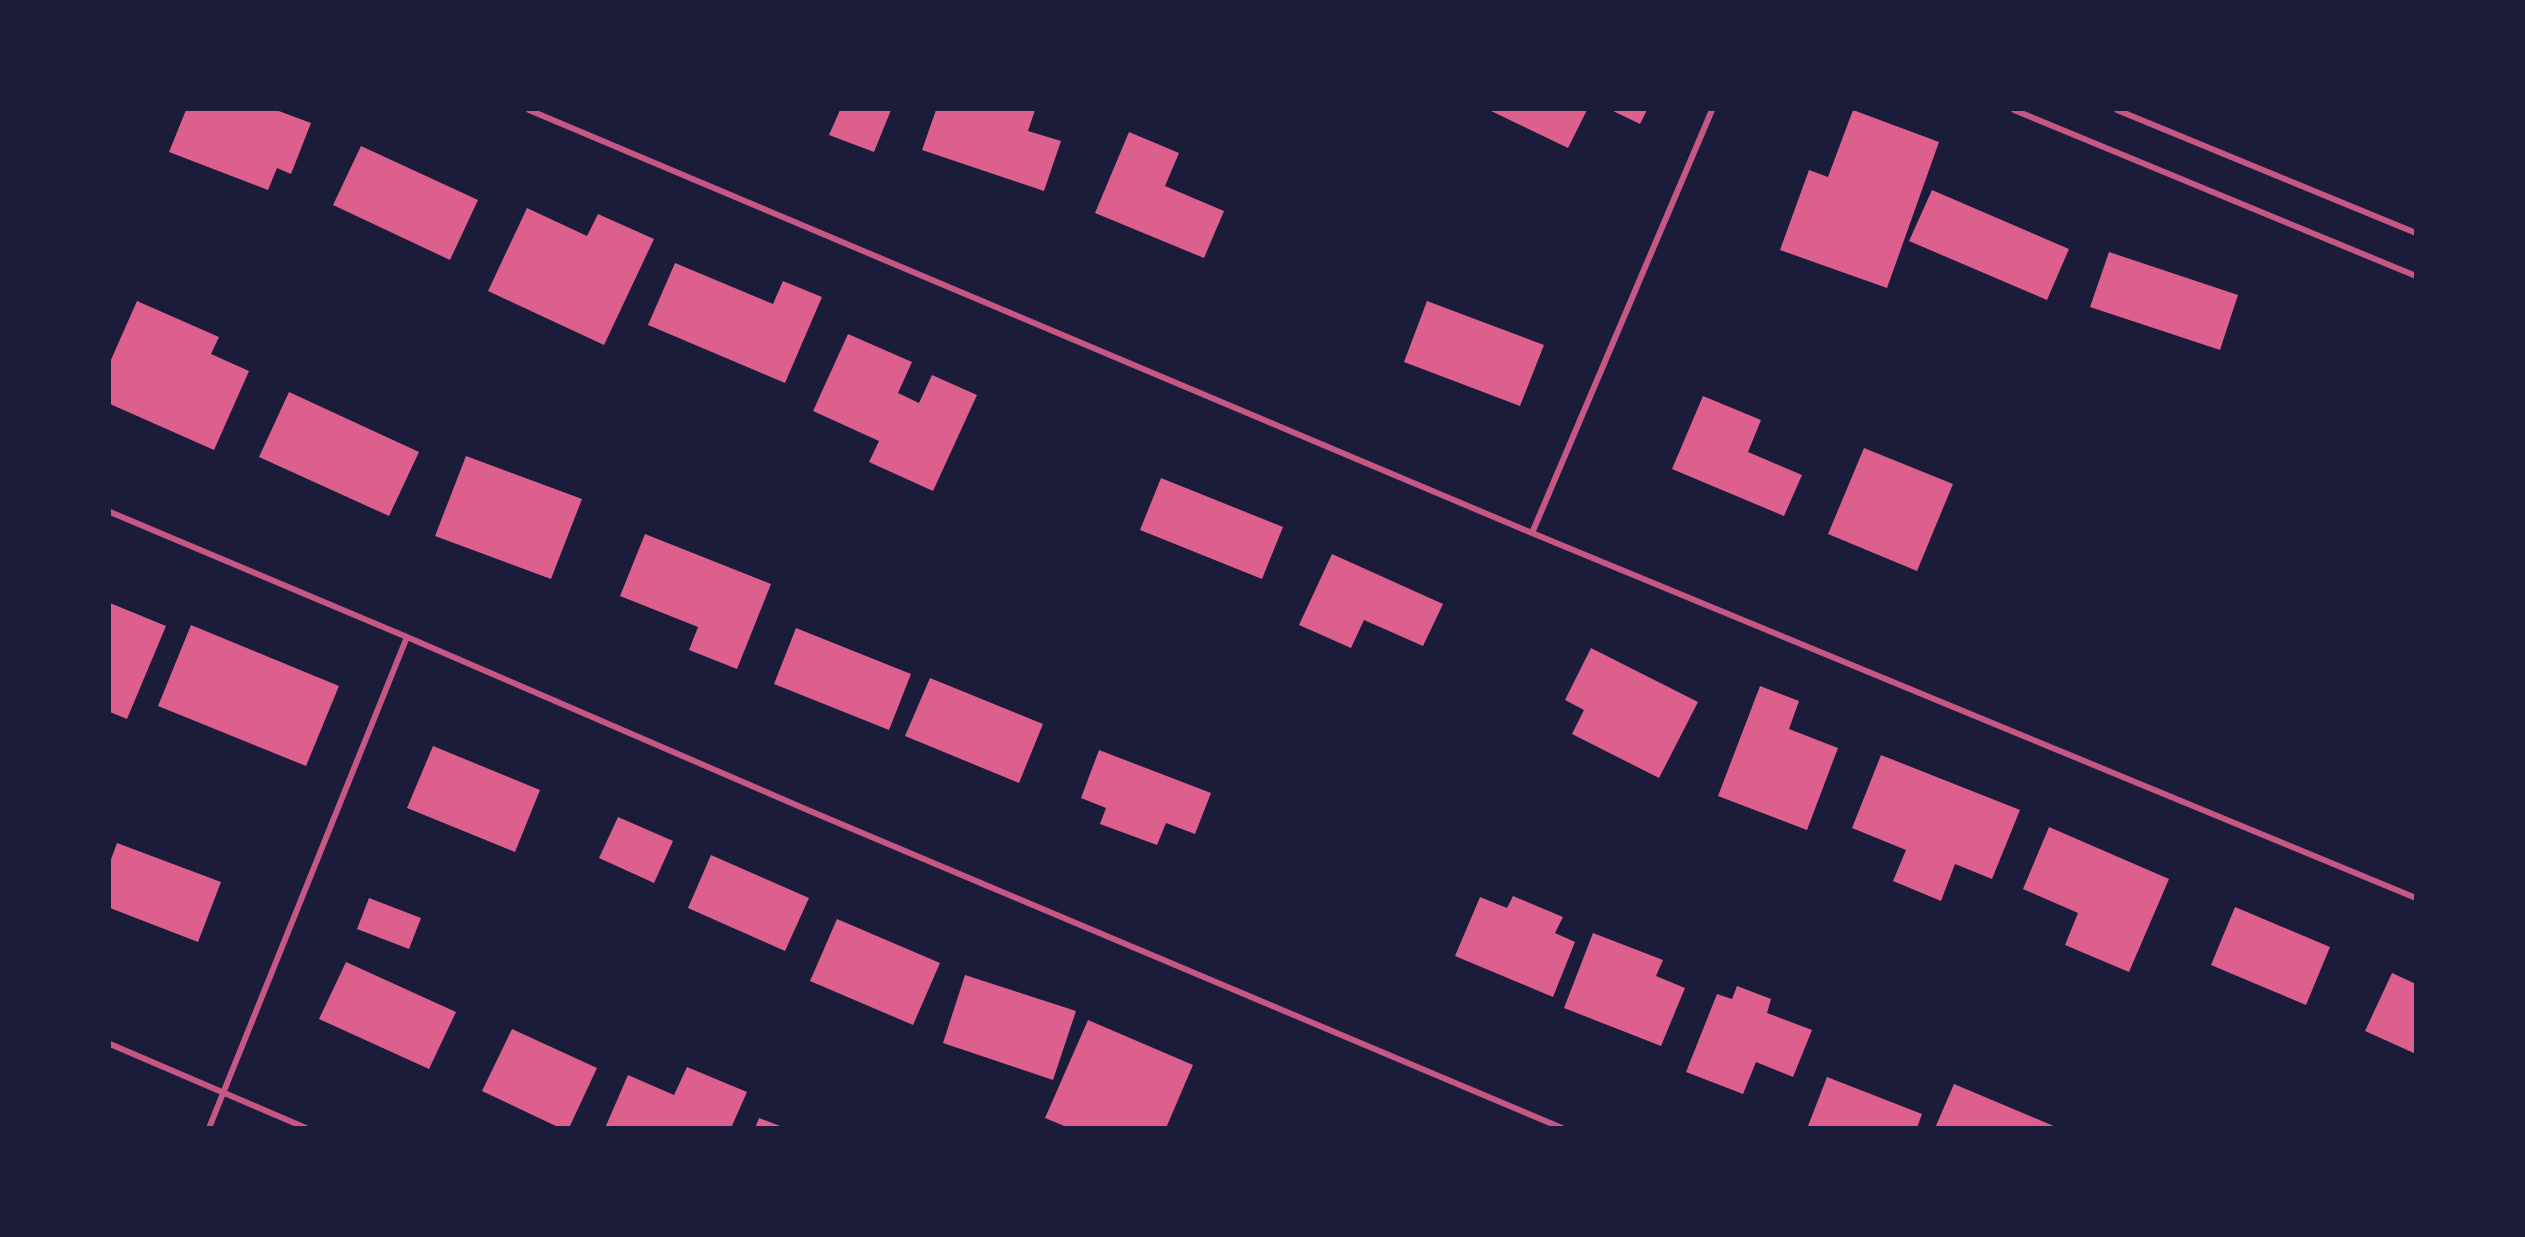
<!DOCTYPE html>
<html>
<head>
<meta charset="utf-8">
<style>
  body { margin:0 }
  #map { position:relative; width:2525px; height:1237px; overflow:hidden; background:#1b1b3a; font-family:"Open Sans",sans-serif }
  canvas { display:block }
  .frame { position:absolute; inset:0; border:111px solid #1b1b3a; pointer-events:none }
</style>
</head>
<body>
<div id="map">
<canvas width="2525" height="1237"></canvas>
<div class="frame"></div>
</div>
<script>
const ctx = document.querySelector('canvas').getContext('2d');
ctx.lineJoin = 'round';
function fillPath(path, color) { ctx.fillStyle = color; ctx.fill(path, 'evenodd'); }
const poly = rows => new Path2D(rows.map(r => 'M' + r).join(''));
function stroke(path, color, width, dash) { ctx.strokeStyle = color; ctx.lineWidth = width; ctx.lineCap = dash ? 'butt' : 'round'; ctx.setLineDash(dash || []); ctx.stroke(path); }
const building = poly([
  [186,110,276,110,311,123,291,174,277,168,268,190,169,152],
  [840,110,891,110,874,152,829,135],
  [936,110,1035,110,1028,131,1061,141,1044,191,922,150],
  [1489,110,1587,110,1568,148],
  [1611,110,1647,110,1640,124],
  [1853,110,1939,142,1887,288,1780,250,1809,170,1828,177],
  [1129,132,1179,153,1165,186,1224,211,1204,258,1095,213],
  [361,146,478,200,450,260,333,205],
  [1932,190,2069,249,2047,300,1909,241],
  [527,208,587,236,598,214,654,239,604,345,488,291],
  [2109,252,2238,295,2220,350,2090,307],
  [675,263,773,304,783,281,822,297,785,383,648,325],
  [137,301,219,337,211,354,249,371,214,450,110,404,110,362],
  [1427,301,1544,345,1520,406,1404,362],
  [848,334,912,362,898,393,919,403,932,375,977,395,933,491,869,462,879,441,813,411],
  [289,392,419,452,389,516,259,457],
  [1703,396,1761,420,1748,452,1802,475,1784,516,1672,469],
  [1864,448,1953,484,1917,571,1828,534],
  [466,456,582,499,551,579,435,536],
  [1161,478,1283,527,1262,579,1140,530],
  [645,534,771,584,737,669,689,650,698,627,620,596],
  [1332,554,1443,604,1423,646,1364,620,1351,648,1299,625],
  [110,603,166,626,127,719,110,712],
  [191,625,339,686,306,766,158,706],
  [796,628,911,674,889,730,774,684],
  [1591,648,1698,702,1659,778,1572,734,1584,710,1565,700],
  [930,678,1043,724,1019,783,905,736],
  [1760,686,1799,701,1789,729,1838,748,1807,830,1718,796],
  [433,746,540,790,515,852,407,808],
  [1099,750,1211,793,1195,834,1166,823,1157,845,1100,824,1106,808,1081,798],
  [1881,755,2020,810,1992,879,1955,864,1941,901,1893,881,1906,850,1852,828],
  [618,817,673,841,654,883,599,858],
  [2049,827,2169,879,2129,972,2065,945,2078,913,2023,889],
  [117,843,221,882,198,942,110,908,110,862],
  [711,855,809,898,785,951,688,908],
  [1513,896,1563,917,1555,933,1575,942,1553,997,1455,956,1480,897,1507,908],
  [369,898,421,918,409,949,357,929],
  [2235,907,2330,947,2306,1005,2211,965],
  [837,919,940,963,913,1025,810,981],
  [1593,933,1663,960,1656,976,1685,988,1661,1046,1564,1008],
  [346,962,456,1012,429,1069,319,1019],
  [2392,973,2416,984,2416,1054,2365,1031],
  [965,975,1076,1011,1053,1080,943,1043],
  [1737,986,1771,999,1767,1013,1812,1030,1793,1077,1756,1062,1743,1094,1686,1072,1717,994,1732,999],
  [1088,1020,1193,1065,1166,1128,1069,1128,1045,1118],
  [512,1029,597,1068,569,1128,560,1128,482,1091],
  [687,1067,747,1092,731,1128,605,1128,628,1075,674,1095],
  [1827,1077,1922,1114,1917,1128,1808,1126],
  [1954,1084,2056,1127,2056,1128,1935,1128],
  [759,1118,783,1127,783,1128,755,1128]
]);
const minor = poly([
  [529,110,1532,533,2416,898],
  [2014,110,2416,276],
  [2117,110,2416,233],
  [110,512,407,637,810,811,1562,1128],
  [1532,533,1712,110],
  [110,1044,306,1128],
  [209,1128,407,637]
]);
fillPath(building, '#dd5f8e');
stroke(minor, '#c65784', 6);
</script>
</body>
</html>
